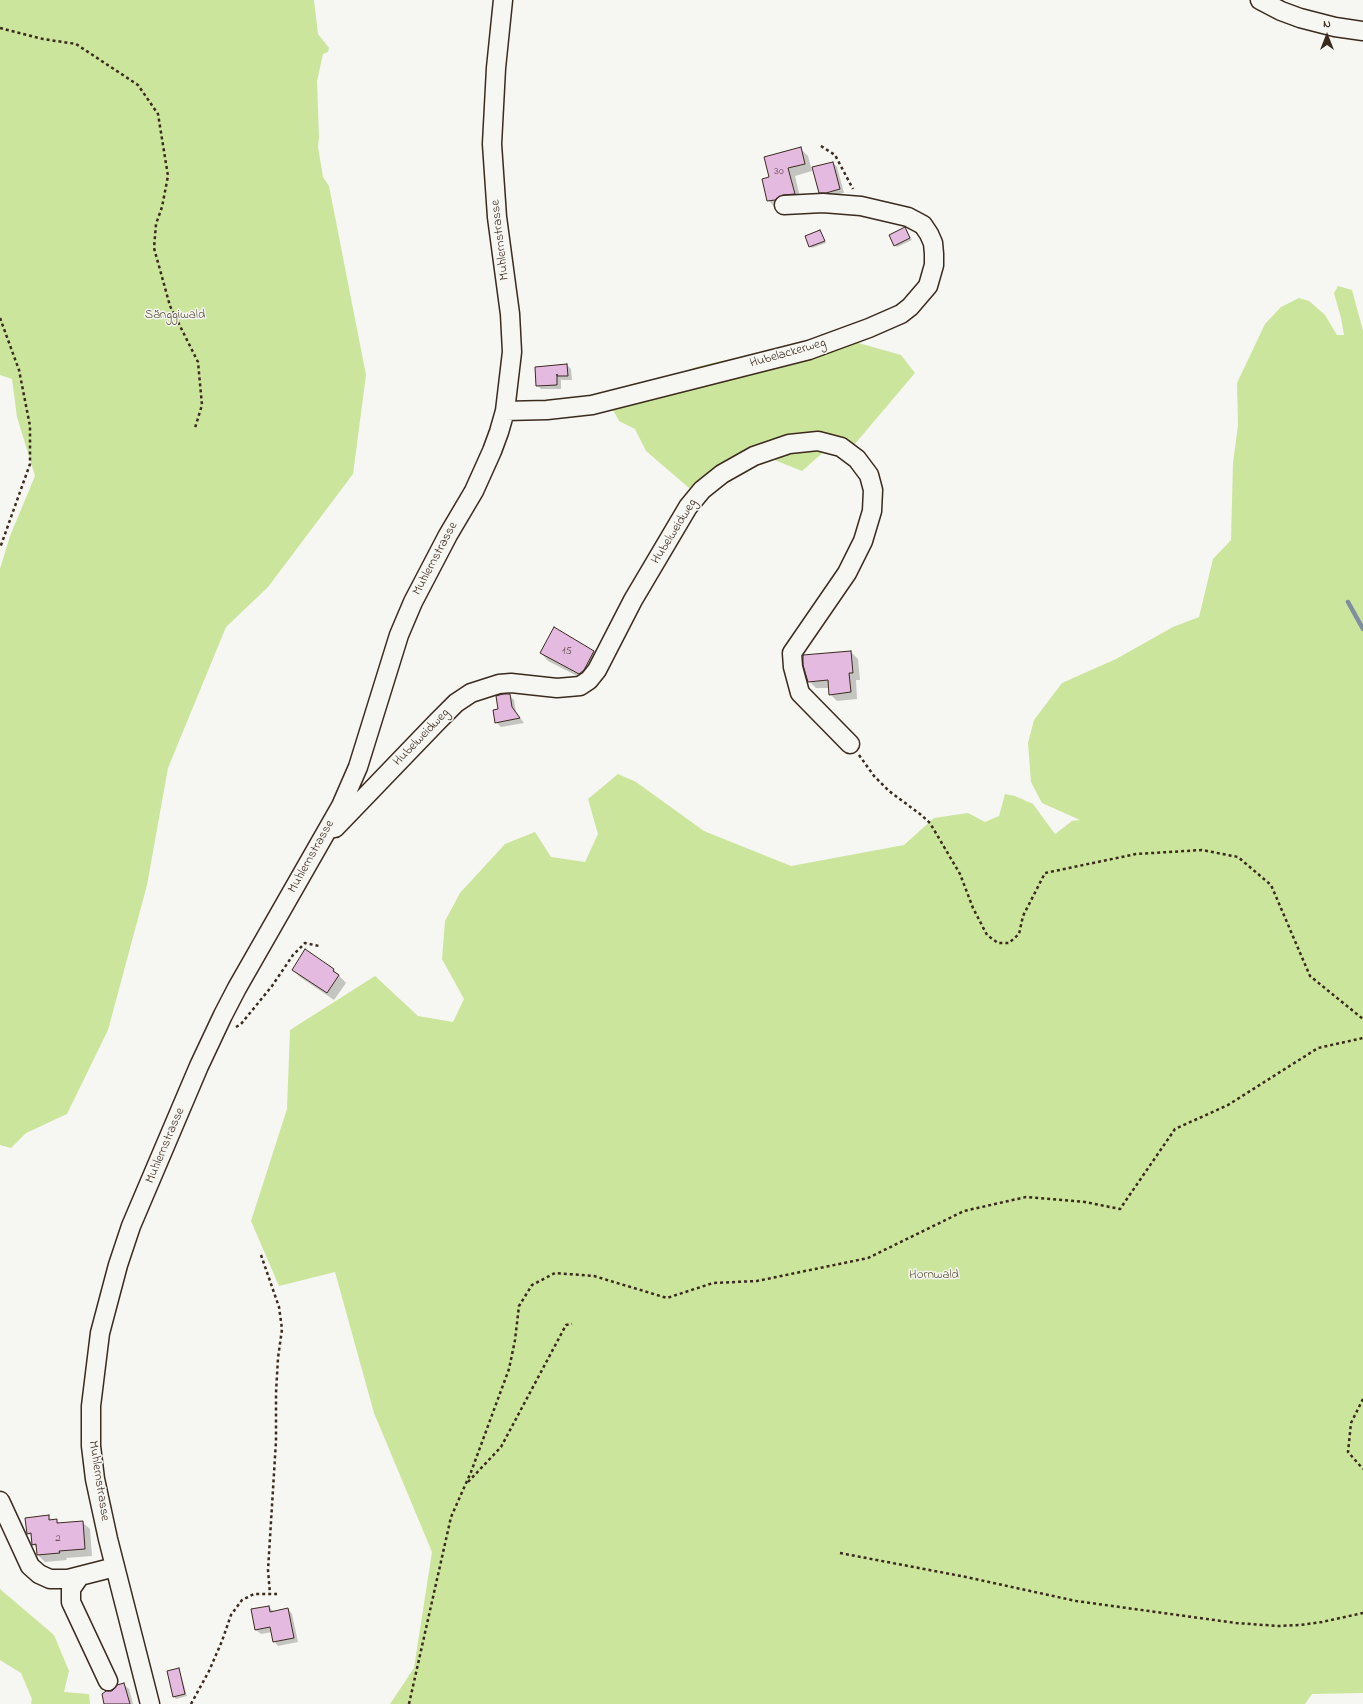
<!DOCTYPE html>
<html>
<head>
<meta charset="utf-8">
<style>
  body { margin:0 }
  #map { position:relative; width:1363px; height:1704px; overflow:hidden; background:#f6f6f2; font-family:"Indie Flower",sans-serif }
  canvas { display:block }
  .north { position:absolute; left:1307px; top:16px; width:40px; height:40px; -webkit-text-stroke:3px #f6f6f2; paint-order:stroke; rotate:0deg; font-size:11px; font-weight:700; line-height:16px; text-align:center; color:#3b2a1e }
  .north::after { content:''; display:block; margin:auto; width:14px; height:18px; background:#3b2a1e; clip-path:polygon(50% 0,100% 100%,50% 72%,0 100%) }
</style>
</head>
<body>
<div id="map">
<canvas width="1363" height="1704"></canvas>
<div class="north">N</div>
</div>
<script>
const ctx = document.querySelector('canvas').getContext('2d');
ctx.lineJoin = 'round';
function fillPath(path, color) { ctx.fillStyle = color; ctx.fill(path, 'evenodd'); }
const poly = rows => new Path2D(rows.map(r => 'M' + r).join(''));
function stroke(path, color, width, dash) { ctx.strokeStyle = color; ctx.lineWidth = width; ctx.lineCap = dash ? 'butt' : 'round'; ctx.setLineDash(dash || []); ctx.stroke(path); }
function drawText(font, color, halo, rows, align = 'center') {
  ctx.font = font + ' "Indie Flower",sans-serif'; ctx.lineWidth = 3; ctx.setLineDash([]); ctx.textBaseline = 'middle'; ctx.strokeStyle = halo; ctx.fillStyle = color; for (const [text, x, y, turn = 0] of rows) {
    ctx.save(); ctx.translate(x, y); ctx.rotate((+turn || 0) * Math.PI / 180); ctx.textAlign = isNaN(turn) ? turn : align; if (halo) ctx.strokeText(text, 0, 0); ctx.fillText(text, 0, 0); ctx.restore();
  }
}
const green = poly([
  [0,0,314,0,318,34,329,48,328,52,323,54,317,81,319,137,318,147,323,177,329,186,366,375,353,474,268,587,226,627,168,768,147,885,108,1030,67,1114,26,1133,11,1148,0,1145,0,569,10,536,35,476,17,417,12,379,0,375],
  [1338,286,1352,290,1363,331,1363,1693,1312,1694,1305,1704,390,1704,414,1668,432,1552,374,1413,335,1272,279,1286,251,1221,287,1109,290,1030,375,976,418,1016,453,1022,464,999,442,959,445,921,460,893,505,844,535,832,551,857,585,862,598,834,588,799,618,774,636,782,704,831,791,866,904,845,934,818,968,813,985,822,999,816,1005,794,1015,796,1033,804,1055,834,1072,821,1080,820,1042,803,1031,782,1028,743,1034,720,1062,683,1116,659,1173,627,1199,617,1213,559,1231,540,1233,463,1238,425,1237,383,1265,324,1281,307,1299,298,1309,301,1325,315,1337,335,1344,335,1341,318,1334,293],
  [855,342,901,355,915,373,854,445,827,449,802,471,762,455,702,499,646,451,635,429,619,421,612,408,650,385,696,367,781,347,815,355],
  [0,1589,54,1635,69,1671,64,1692,89,1694,90,1704,31,1704,32,1699,21,1673,0,1660]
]);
const shadow = poly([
  [800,148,808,156,812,171,795,176,801,201,776,208,768,200,770,177],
  [833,163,837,167,844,193,824,197,819,192],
  [905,229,912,240,897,247,895,245],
  [820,231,826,243,812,248,810,246],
  [567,365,571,369,572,380,562,380,561,379,561,389,541,389,537,385,536,368],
  [594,652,601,659,587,681,548,661,541,653],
  [851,652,858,659,860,680,856,680,857,699,837,701,830,694,830,688,816,688,809,681],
  [509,695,514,700,516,712,524,723,501,727,496,722,499,710],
  [306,951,334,970,346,983,334,1000,300,977,293,970],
  [48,1516,52,1520,56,1520,59,1523,82,1522,90,1529,92,1556,66,1558,67,1560,45,1562,38,1555,37,1548,33,1544,33,1538,28,1533],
  [269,1607,274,1612,288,1609,292,1614,298,1642,278,1646,274,1641,272,1632,261,1634,256,1630],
  [178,1669,180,1671,187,1696,176,1699,174,1697,168,1672],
  [124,1685,129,1689,133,1704,105,1704,113,1692]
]);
const stream = poly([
  [1348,602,1363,629]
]);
const building = poly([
  [801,147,805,164,788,168,795,194,783,195,775,200,767,201,762,179,769,177,764,157,801,147],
  [833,162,840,189,826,193,819,193,812,167,833,162],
  [905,227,910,238,894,246,889,235,905,227],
  [820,230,825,241,809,247,805,236,820,230],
  [567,364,568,376,557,376,557,374,557,385,536,386,535,367,567,364],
  [554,627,594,651,584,670,579,674,540,653,554,627],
  [851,651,853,673,849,673,851,692,829,695,828,680,808,682,803,665,803,655,851,651],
  [503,694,510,694,512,707,520,718,495,723,493,710,498,709,496,696,503,694],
  [305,949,334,969,333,971,339,975,327,993,292,970,305,949],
  [49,1515,49,1520,57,1519,57,1523,83,1521,85,1549,59,1551,60,1553,37,1555,36,1544,32,1545,31,1533,27,1534,25,1518,49,1515],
  [269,1606,270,1612,288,1608,294,1638,273,1642,270,1627,255,1630,251,1609,269,1606],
  [179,1668,185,1694,173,1697,167,1671,179,1668],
  [124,1683,130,1704,104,1704,102,1694,106,1691,112,1691,117,1685,124,1683]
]);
const path = poly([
  [0,28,43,39,76,44,138,85,158,114,168,176,162,207,156,224,154,248,170,306,198,362,202,405,195,428],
  [821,146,835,155,853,189],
  [0,318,19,370,30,426,30,464,0,548],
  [859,755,874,776,889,791,920,814,930,823,960,874,973,908,987,935,998,943,1009,943,1019,934,1023,916,1045,873,1136,854,1202,850,1238,857,1271,885,1310,976,1363,1019],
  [236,1027,241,1024,272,986,293,955,305,943,319,946],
  [261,1255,279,1307,282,1329,278,1358,276,1393,276,1441,268,1570,270,1594],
  [1363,1399,1351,1423,1348,1452,1363,1469],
  [468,1482,501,1447,566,1325,572,1324],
  [840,1553,966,1577,1076,1601,1236,1623,1278,1626,1300,1625,1322,1622,1363,1613],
  [191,1704,209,1671,222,1641,231,1615,242,1600,254,1594,277,1594],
  [409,1704,451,1517,471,1472,509,1369,515,1340,519,1306,532,1285,555,1273,594,1276,667,1298,713,1283,757,1281,868,1258,964,1211,1026,1197,1085,1202,1120,1209,1175,1129,1228,1105,1318,1048,1363,1038]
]);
const minor = poly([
  [1260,0,1281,11,1300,18,1335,27,1363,31],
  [505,411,547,410,592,405,809,350,869,328,901,314,910,307,928,286,934,265,934,254,933,243,929,234,923,225,908,217,861,206,823,203,784,205],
  [335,828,437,722,456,703,471,693,499,684,511,683,557,688,580,686,589,680,597,670,633,600,688,507,702,490,722,474,754,456,789,444,818,441,841,447,857,459,869,475,873,490,872,511,863,541,847,573,792,653,793,667,800,693,850,744],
  [0,1501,30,1566,39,1574,50,1579,68,1579,115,1567],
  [80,1576,71,1589,71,1602,108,1681],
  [150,1704,108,1539,95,1479,91,1446,91,1406,100,1333,118,1265,131,1226,199,1066,223,1015,237,988,341,806,358,767,399,635,413,602,448,535,474,491,492,451,499,432,505,411,512,352,510,314,497,217,492,144,496,68,503,0]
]);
const numberNames = [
  ["30",779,172],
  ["15",567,652],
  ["2",58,1539]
];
const streetNames = [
  ["Muhlernstrasse",501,240,-97],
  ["Hubelackerweg",788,354,-16],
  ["Hubelweidweg",675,532,-58],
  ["Muhlernstrasse",436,559,-62],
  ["Hubelweidweg",422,738,-46],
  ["Muhlernstrasse",312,857,-61],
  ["Muhlernstrasse",166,1146,-67],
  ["Muhlernstrasse",98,1481,81]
];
const parkNames = [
  ["Sänggiwald",175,316],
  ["Hornwald",934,1276]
];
fillPath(green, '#cce59c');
fillPath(shadow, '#0003');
stroke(stream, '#7f8f9f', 4.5);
fillPath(building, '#e4bae1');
stroke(building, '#3b2a1e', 1);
stroke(minor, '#3b2a1e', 21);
stroke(path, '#3b2a1e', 2.5, [3, 3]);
stroke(minor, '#f6f6f2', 18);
drawText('11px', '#654e4f', null, numberNames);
drawText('13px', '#3b2a1e', '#f6f6f2', streetNames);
drawText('13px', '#584f37', '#f6f6f2', parkNames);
</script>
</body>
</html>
